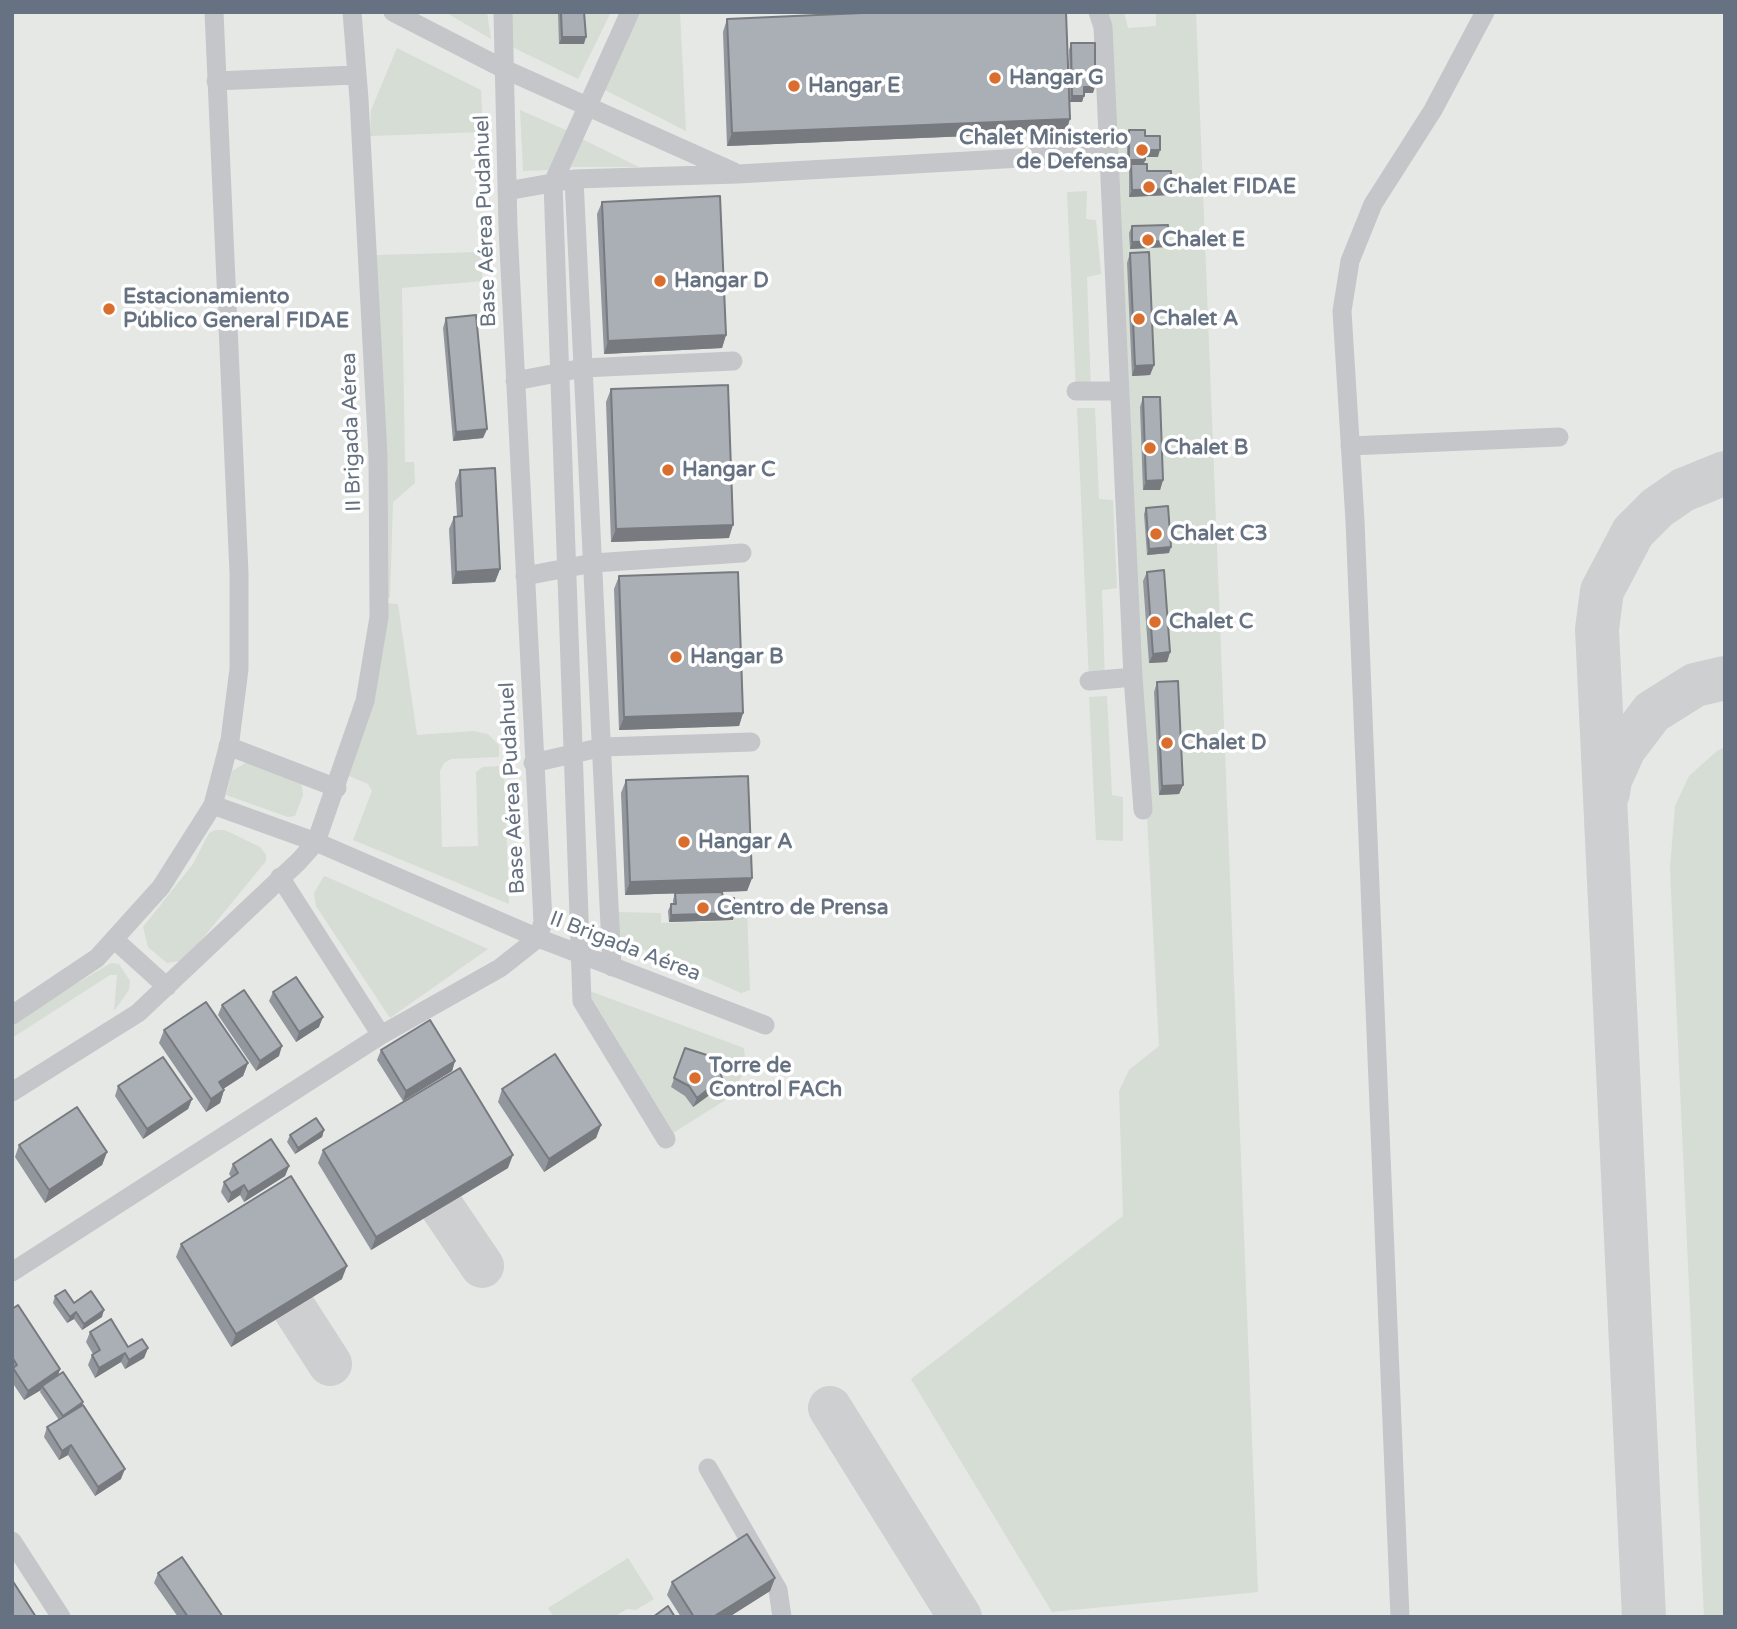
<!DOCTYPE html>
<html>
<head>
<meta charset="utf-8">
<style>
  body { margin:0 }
  #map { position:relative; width:1737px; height:1629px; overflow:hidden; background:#f6f6f3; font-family:"Varela Round",sans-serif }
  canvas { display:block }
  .frame { position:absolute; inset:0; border:14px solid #667282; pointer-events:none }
</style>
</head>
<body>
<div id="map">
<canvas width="1737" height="1629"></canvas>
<div class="frame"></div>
</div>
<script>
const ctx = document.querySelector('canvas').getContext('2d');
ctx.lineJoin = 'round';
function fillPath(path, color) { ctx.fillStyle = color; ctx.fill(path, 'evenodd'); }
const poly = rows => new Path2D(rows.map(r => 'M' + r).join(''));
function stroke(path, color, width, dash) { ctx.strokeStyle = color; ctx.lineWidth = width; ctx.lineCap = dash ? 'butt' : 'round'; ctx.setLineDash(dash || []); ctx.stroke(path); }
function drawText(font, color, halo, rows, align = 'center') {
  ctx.font = font + ' "Varela Round",sans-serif'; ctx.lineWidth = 7; ctx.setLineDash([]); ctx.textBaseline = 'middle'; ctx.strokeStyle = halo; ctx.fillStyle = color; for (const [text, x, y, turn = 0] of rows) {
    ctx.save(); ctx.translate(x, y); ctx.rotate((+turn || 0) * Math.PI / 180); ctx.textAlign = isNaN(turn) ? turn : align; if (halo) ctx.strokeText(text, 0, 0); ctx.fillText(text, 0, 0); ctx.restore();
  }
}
const built = poly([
  [12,12,1725,12,1725,1617,12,1617]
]);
const green = poly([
  [445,12,487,12,491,39],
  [509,12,611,12,578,79,510,46],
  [636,12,680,12,686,131,599,87],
  [1105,12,1124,12,1128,28,1156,26,1156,12,1196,12,1258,1592,1052,1612,911,1379,1123,1216,1119,1091,1129,1070,1159,1046],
  [397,48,481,90,483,132,370,136,371,110],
  [520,110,568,131,549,170,523,171],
  [582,139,639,167,571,167],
  [1087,191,1086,219,1096,220,1101,274,1087,277,1091,391,1076,391,1067,192],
  [482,252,482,281,402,288,405,462,414,462,415,483,393,502,390,598,379,597,377,255],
  [1077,408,1095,408,1099,499,1113,500,1117,588,1102,590,1105,680,1089,681],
  [384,603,398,604,417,735,473,731,488,734,499,745,499,757,451,759,444,763,440,771,442,847,478,846,476,772,483,767,504,766,509,904,353,840,372,791,368,784,349,776],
  [1107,696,1112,795,1123,797,1123,841,1096,840,1089,697],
  [1725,747,1725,1617,1704,1617,1670,868,1675,806,1689,776,1717,751],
  [249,761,260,762,282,777,297,777,301,782,303,795,295,816,288,817,226,795,232,771],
  [215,830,225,830,260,847,266,855,266,861,185,960,167,963,148,947,143,927,193,864,209,833],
  [324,876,325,876,488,949,390,1018,316,906,314,893],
  [734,909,747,909,750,990,741,993,617,938,617,912,661,913,661,923,734,921],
  [111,963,119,964,130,981,129,990,114,1011,117,975,110,975,12,1038,12,1022],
  [587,990,744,1048,746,1071,724,1101,673,1133],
  [628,1558,654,1599,636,1610,627,1609,614,1617,554,1617,548,1608]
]);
const taxiway = poly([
  [1608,793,1610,780,1624,749,1652,712,1695,685,1725,678],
  [442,1207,482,1266],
  [294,1308,330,1364],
  [830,1408,960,1617],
  [1644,1617,1597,629,1602,591,1633,532,1657,508,1683,490,1725,473]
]);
const minor = poly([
  [393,12,504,69,734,172],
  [630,12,553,183,582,1001,666,1139],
  [1098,12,1103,27,1133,677,1143,810],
  [216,81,355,75],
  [574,179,612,967],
  [507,191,574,179,738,174,1109,153],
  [515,381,583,368,733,361],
  [1076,391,1120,391],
  [1350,446,1559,437],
  [525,576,593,563,742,553],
  [1089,681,1133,677],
  [228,746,337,788],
  [533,763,603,747,751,742],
  [213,805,316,842,538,938,765,1025],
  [280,877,381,1035],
  [116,941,167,987],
  [12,1015,97,958,161,887,213,805,230,740,239,669,239,573,214,12],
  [12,1092,138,1013,299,861,316,842,365,701,379,617,378,456,359,99,352,12],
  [12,1272,381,1035,500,968,538,938,543,922,508,228,503,12],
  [708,1468,778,1590,782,1617],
  [12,1541,61,1617],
  [1400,1617,1355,521,1342,311,1350,261,1373,204,1433,110,1485,12]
]);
const wall = poly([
  [558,12,584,12,584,44,559,44],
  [727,19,1070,100,1069,50,1071,43,1093,93,1084,93,1082,102,1070,102,1066,132,727,146,723,32],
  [1129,130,1145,136,1158,157,1145,157,1144,164,1147,171,1171,189,1169,195,1129,197,1129,171,1130,167,1127,167,1127,136],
  [602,202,726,335,722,348,604,354,597,214],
  [1132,226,1166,247,1130,249,1129,233],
  [1130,253,1154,365,1150,375,1132,376,1127,263],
  [446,318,487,429,483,438,453,441,443,328],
  [611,389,729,538,611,542,606,402],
  [1143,397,1163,480,1160,490,1143,490,1140,407],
  [460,470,500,569,495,582,452,584,449,529,454,517,457,516,455,483],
  [1146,508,1169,553,1147,555,1144,514],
  [1147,572,1170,652,1167,662,1149,663,1143,581],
  [619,576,743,713,739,726,619,730,614,589],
  [1157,682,1183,785,1179,794,1159,795,1154,692],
  [626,780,752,878,747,891,625,895,621,793],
  [675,893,723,898,733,920,669,922,668,911,671,904,673,904,673,900],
  [273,992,319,1027,296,1042,269,1001],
  [222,1005,279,1056,256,1071,218,1015],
  [164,1030,248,1063,243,1076,223,1089,224,1090,220,1103,206,1112,159,1043],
  [685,1048,722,1078,719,1088,693,1107,685,1096,671,1087],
  [381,1050,455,1061,452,1071,403,1101,377,1060],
  [118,1086,192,1099,188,1109,143,1139,115,1096],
  [502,1089,601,1125,596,1138,544,1172,498,1102],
  [324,1130,322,1137,295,1154,287,1142,290,1135],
  [19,1145,107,1152,102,1165,45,1203,15,1157],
  [323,1150,508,1168,371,1250,318,1163],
  [233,1164,289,1166,285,1176,244,1202,240,1195,228,1203,221,1192,224,1182,232,1178,229,1174],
  [181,1244,342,1279,231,1347,176,1257],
  [55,1296,74,1303,102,1317,82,1330,74,1319,67,1323,53,1303],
  [12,1309,60,1369,58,1375,83,1402,82,1405,121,1479,95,1496,68,1455,59,1460,44,1437,47,1427,59,1420,40,1392,41,1390,24,1400,12,1382],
  [90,1332,128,1347,148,1348,144,1358,125,1369,121,1362,95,1378,88,1365,92,1355,93,1354,86,1342],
  [158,1573,223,1617,178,1617,154,1583],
  [775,1578,770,1591,729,1617,681,1617,667,1595,672,1582]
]);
const shadedWall = poly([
  [562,37,586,37,584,44,559,44],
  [1084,87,1095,87,1093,93,1082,93],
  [1072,96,1084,96,1082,102,1070,102],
  [1070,119,1066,132,727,146,732,133],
  [1145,150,1160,150,1158,157,1143,157],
  [1129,160,1145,160,1143,167,1131,164,1130,167,1127,167],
  [1171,189,1169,195,1129,197,1132,190],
  [1168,241,1166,247,1130,249,1132,242],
  [726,335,722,348,604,354,608,341],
  [1154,365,1150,375,1132,376,1135,366],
  [487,429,483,438,453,441,456,432],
  [1163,480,1160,490,1143,490,1146,481],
  [733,525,729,538,611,542,616,529],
  [1171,547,1169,553,1147,555,1149,549],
  [500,569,495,582,452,584,456,572],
  [1170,652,1167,662,1149,663,1153,654],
  [743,713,739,726,619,730,624,717],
  [1183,785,1179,794,1159,795,1162,786],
  [752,878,747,891,625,895,630,882],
  [735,913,733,920,669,922,671,915],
  [323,1017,319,1027,296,1042,299,1032],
  [282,1046,279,1056,256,1071,260,1061],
  [455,1061,452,1071,403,1101,406,1091],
  [248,1063,243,1076,214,1095,219,1082],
  [722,1078,719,1088,693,1107,697,1098],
  [224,1090,220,1103,206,1112,211,1099],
  [192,1099,188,1109,143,1139,147,1129],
  [601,1125,596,1138,544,1172,549,1159],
  [324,1130,322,1137,295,1154,298,1148],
  [107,1152,102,1165,45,1203,49,1190],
  [513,1155,508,1168,371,1250,376,1237],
  [289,1166,285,1176,244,1202,248,1192],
  [244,1185,240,1195,228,1203,231,1193],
  [347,1266,342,1279,231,1347,236,1334],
  [104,1310,102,1317,82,1330,84,1324],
  [76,1312,74,1319,67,1323,70,1317],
  [148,1348,144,1358,125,1369,129,1360],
  [125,1353,121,1362,95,1378,99,1368],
  [60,1369,57,1379,42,1386,41,1390,24,1400,28,1391],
  [83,1402,81,1409,60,1423,63,1416],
  [71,1445,68,1455,59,1460,62,1451],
  [125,1469,121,1479,95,1496,98,1487],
  [775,1578,770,1591,729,1617,713,1617]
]);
const building = poly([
  [561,12,584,12,586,37,562,37,561,12],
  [885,12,1066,12,1070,119,732,133,727,19,885,12],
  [1071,43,1095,43,1095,87,1084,87,1084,96,1072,96,1071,43],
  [1129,130,1145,130,1145,136,1160,136,1160,150,1145,150,1145,160,1129,160,1129,130],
  [1131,164,1147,164,1147,171,1171,171,1171,189,1132,190,1131,164],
  [720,196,726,335,608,341,602,202,720,196],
  [1168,225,1168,241,1132,242,1132,226,1168,225],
  [1149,252,1154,365,1135,366,1130,253,1149,252],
  [476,315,487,429,456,432,446,318,476,315],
  [728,385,733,525,616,529,611,389,728,385],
  [1143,397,1160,397,1163,480,1146,481,1143,397],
  [495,468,500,569,456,572,454,517,462,516,460,470,495,468],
  [1168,506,1171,547,1149,549,1146,508,1168,506],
  [1164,570,1170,652,1153,654,1147,572,1164,570],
  [738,572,743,713,624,717,619,576,738,572],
  [1178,681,1183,785,1162,786,1157,682,1178,681],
  [748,776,752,878,630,882,626,780,748,776],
  [722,892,723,898,734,898,735,913,671,915,671,904,676,904,675,893,722,892],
  [296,977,323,1017,299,1032,273,992,296,977],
  [244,990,282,1046,260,1061,222,1005,244,990],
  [206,1002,248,1063,219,1082,224,1090,211,1099,164,1030,206,1002],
  [430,1020,455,1061,406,1091,381,1050,430,1020],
  [685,1048,716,1058,722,1078,697,1098,689,1086,674,1078,685,1048],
  [555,1054,601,1125,549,1159,502,1089,555,1054],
  [163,1057,192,1099,147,1129,118,1086,163,1057],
  [460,1068,513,1155,376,1237,323,1150,460,1068],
  [77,1107,107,1152,49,1190,19,1145,77,1107],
  [316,1118,324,1130,298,1148,290,1135,316,1118],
  [271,1139,289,1166,248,1192,244,1185,231,1193,224,1182,238,1173,233,1164,271,1139],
  [291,1176,347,1266,236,1334,181,1244,291,1176],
  [65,1290,74,1303,91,1291,104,1310,84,1324,76,1312,70,1317,55,1296,65,1290],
  [18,1305,60,1369,28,1391,13,1368,17,1365,12,1357,12,1309,18,1305],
  [111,1319,128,1347,142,1339,148,1348,129,1360,125,1353,99,1368,92,1355,100,1350,90,1332,111,1319],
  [63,1372,83,1402,63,1416,42,1386,63,1372],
  [83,1405,125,1469,98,1487,71,1445,62,1451,47,1427,83,1405],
  [747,1534,775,1578,713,1617,694,1617,672,1582,747,1534],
  [182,1557,223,1617,188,1617,158,1573,182,1557],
  [12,1580,36,1617,12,1617,12,1580],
  [668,1606,675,1617,653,1617,668,1606]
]);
const markers = [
  [995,78,7,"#da6e2e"],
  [794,86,7,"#da6e2e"],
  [1142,150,7,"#da6e2e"],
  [1149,187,7,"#da6e2e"],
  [1148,240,7,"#da6e2e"],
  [660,281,7,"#da6e2e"],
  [109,309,7,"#da6e2e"],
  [1139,319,7,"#da6e2e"],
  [1150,448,7,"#da6e2e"],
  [668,470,7,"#da6e2e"],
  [1156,534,7,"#da6e2e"],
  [1155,622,7,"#da6e2e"],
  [676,657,7,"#da6e2e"],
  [1167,743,7,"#da6e2e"],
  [684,842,7,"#da6e2e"],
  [703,908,7,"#da6e2e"],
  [695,1078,7,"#da6e2e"]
];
const poiNames = [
  ["Hangar G",1009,78],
  ["Hangar E",808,86],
  ["Chalet Ministerio",1128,138,"right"],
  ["de Defensa",1128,162,"right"],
  ["Chalet FIDAE",1163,187],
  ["Chalet E",1162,240],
  ["Hangar D",674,281],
  ["Estacionamiento",123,297],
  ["Público General FIDAE",123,321],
  ["Chalet A",1153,319],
  ["Chalet B",1164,448],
  ["Hangar C",682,470],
  ["Chalet C3",1170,534],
  ["Chalet C",1169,622],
  ["Hangar B",690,657],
  ["Chalet D",1181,743],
  ["Hangar A",698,842],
  ["Centro de Prensa",717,908],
  ["Torre de",709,1066],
  ["Control FACh",709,1090]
];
const streetNames = [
  ["Base Aérea Pudahuel",486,221,-92],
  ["II Brigada Aérea",352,432,-92],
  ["Base Aérea Pudahuel",513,788,-93],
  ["II Brigada Aérea",625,947,21]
];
fillPath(built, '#e6e8e6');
fillPath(green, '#d6ddd4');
stroke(taxiway, '#cdcfd0', 44);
stroke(minor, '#c4c6ca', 19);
fillPath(wall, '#92969d');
fillPath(shadedWall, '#777a7f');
fillPath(building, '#aaafb6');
stroke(building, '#777a7f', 2);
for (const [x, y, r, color] of markers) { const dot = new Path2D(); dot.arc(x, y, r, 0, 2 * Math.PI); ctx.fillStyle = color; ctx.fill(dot); stroke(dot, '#fff', 2.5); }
drawText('bold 21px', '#667282', '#fff', poiNames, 'left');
drawText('21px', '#667282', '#fff', streetNames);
</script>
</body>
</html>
